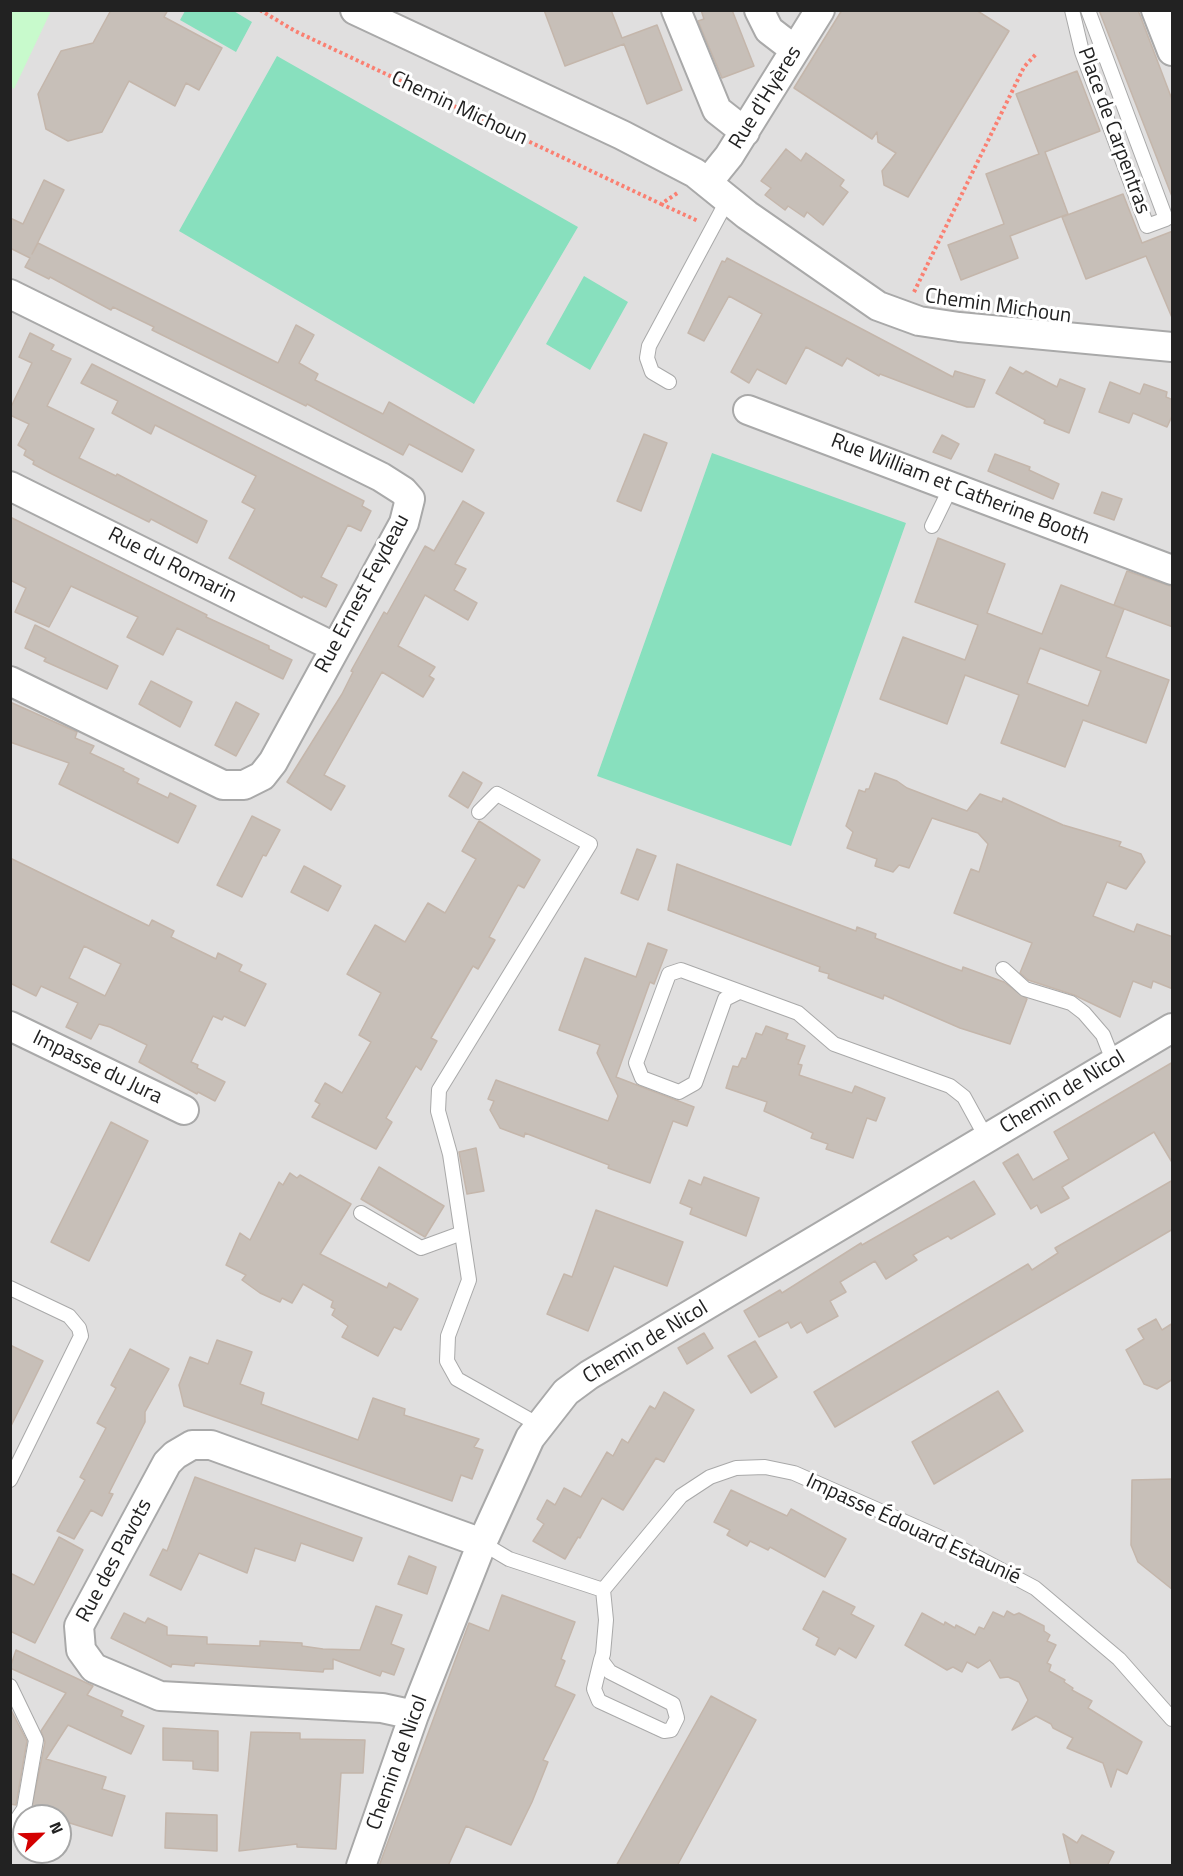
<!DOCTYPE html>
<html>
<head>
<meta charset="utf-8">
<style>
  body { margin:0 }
  #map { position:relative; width:1183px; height:1876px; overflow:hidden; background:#f2efe9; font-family:"Titillium Web",sans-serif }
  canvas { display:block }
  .frame { position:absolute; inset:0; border:12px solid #222; pointer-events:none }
  .north { position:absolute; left:12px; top:1804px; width:60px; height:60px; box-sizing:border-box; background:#fff; border:2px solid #a7a7a7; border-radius:50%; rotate:67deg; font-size:16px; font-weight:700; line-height:24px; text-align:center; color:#222 }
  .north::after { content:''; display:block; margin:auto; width:21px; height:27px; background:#d40000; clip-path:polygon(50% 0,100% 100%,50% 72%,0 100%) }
</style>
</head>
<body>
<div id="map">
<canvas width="1183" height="1876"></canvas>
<div class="frame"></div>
<div class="north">N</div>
</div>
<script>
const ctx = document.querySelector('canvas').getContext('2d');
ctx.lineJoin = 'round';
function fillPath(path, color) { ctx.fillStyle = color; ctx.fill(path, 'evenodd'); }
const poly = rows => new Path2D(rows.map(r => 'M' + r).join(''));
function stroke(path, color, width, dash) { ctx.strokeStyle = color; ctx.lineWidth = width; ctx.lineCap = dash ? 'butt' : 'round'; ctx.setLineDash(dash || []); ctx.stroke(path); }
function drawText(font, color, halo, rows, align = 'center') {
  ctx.font = font + ' "Titillium Web",sans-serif'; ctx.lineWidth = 6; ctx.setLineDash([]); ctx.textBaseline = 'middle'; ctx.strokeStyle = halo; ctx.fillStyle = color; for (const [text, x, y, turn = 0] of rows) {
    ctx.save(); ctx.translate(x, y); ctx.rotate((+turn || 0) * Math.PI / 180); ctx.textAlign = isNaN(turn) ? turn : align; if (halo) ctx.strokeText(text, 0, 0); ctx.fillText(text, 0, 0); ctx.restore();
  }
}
const residential = poly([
  [11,11,1172,11,1172,1865,11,1866],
  [24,1816,60,1816,60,1852,24,1852]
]);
const park = poly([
  [11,10,51,11,14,89,11,87]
]);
const pitch = poly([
  [232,10,252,22,236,52,180,20,185,11],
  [277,56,578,227,474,404,179,231],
  [584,276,628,302,590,370,546,344],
  [712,453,906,523,791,846,597,776]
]);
const building = poly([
  [111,10,168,10,164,17,222,48,199,90,186,83,175,106,129,81,102,132,68,141,46,129,38,94,61,51,93,43,111,10],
  [544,10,611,10,622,38,657,25,682,90,647,104,624,44,565,66,544,10],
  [701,10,732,10,754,66,722,78,698,21,704,19,701,10],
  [842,10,976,10,1009,31,908,197,884,185,882,171,896,153,878,142,877,132,872,139,794,88,842,10],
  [1099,10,1138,10,1173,102,1173,199,1099,10],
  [1077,71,1100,131,1045,152,1068,214,1010,236,1018,258,961,280,948,245,1004,224,986,174,1039,154,1016,94,1077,71],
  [786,149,801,161,806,153,844,180,840,186,848,192,823,225,807,212,804,217,788,206,785,210,765,195,771,188,761,181,786,149],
  [44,180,64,190,32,254,38,243,278,363,296,325,314,335,299,363,318,374,315,380,383,414,389,402,474,450,462,472,409,444,403,455,307,404,306,406,152,330,154,327,113,307,111,310,50,277,49,279,25,267,30,258,10,248,10,218,23,224,44,180],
  [1123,194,1142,243,1173,231,1173,320,1146,256,1086,279,1062,217,1123,194],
  [727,258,953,377,955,371,985,380,974,407,967,407,880,374,879,376,847,358,842,366,806,347,786,384,757,369,749,383,731,372,762,314,729,296,704,341,688,333,722,261,725,262,727,258],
  [30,333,54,345,51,350,71,359,47,406,94,429,79,458,116,476,117,474,207,521,197,543,151,519,149,522,52,474,33,464,34,461,24,455,26,450,18,445,29,424,10,415,10,409,32,363,19,357,30,333],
  [92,364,364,501,362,506,371,511,361,531,348,525,321,577,337,585,326,607,303,596,302,598,229,558,255,509,242,502,256,476,155,425,151,434,112,413,118,401,81,383,92,364],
  [1010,367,1023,374,1026,371,1057,387,1060,379,1085,389,1069,433,1044,423,1045,420,996,393,1010,367],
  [1110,382,1140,394,1144,384,1167,392,1166,397,1173,400,1173,414,1167,427,1133,413,1129,423,1099,412,1110,382],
  [644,434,667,443,641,511,617,501,644,434],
  [942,435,959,444,951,459,933,452,942,435],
  [995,454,1030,467,1029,470,1059,484,1053,499,988,471,995,454],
  [1102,492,1122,499,1114,520,1094,513,1102,492],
  [463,501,484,513,455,564,466,569,454,590,477,603,468,620,425,595,398,646,435,667,429,676,434,679,423,697,382,672,324,775,345,786,331,810,287,782,342,694,353,672,351,671,384,612,387,614,425,546,434,551,463,501],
  [10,517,207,615,206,617,269,646,269,649,292,660,283,679,177,628,163,655,127,637,138,617,71,586,49,627,15,612,26,588,10,580,10,517],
  [938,538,1005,564,987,613,1042,634,1061,585,1124,609,1106,657,1169,680,1146,743,1083,720,1065,767,1001,743,1019,695,965,675,947,724,880,699,903,637,965,660,978,625,915,602,938,538],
  [1040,648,1101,671,1088,706,1027,683,1040,648],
  [1127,571,1173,587,1173,627,1114,605,1127,571],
  [35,625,118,666,107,689,44,661,46,658,25,648,35,625],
  [151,681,192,702,180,727,139,704,151,681],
  [10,702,77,732,75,738,94,746,90,753,124,769,123,771,139,779,137,783,168,798,170,793,196,806,178,843,59,784,69,763,10,742,10,702],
  [236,702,259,714,236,756,215,745,236,702],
  [463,772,482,783,468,808,449,796,463,772],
  [875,773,897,781,907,788,967,811,980,794,1002,802,1003,798,1063,825,1121,842,1119,846,1141,854,1145,862,1126,889,1107,882,1093,916,1134,932,1137,924,1173,937,1173,989,1153,981,1151,988,1133,981,1120,1017,1074,995,1028,980,1020,973,1032,943,954,913,971,869,979,872,988,844,978,833,932,818,909,868,899,865,893,872,875,866,877,859,847,848,853,832,846,826,859,790,865,792,866,789,869,789,875,773],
  [252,816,280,830,266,856,263,855,242,897,217,885,252,816],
  [479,821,540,860,524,888,518,885,489,937,495,940,478,969,473,966,431,1038,437,1041,421,1070,416,1066,386,1118,392,1122,376,1149,312,1117,320,1104,315,1101,325,1083,342,1093,371,1042,359,1035,381,993,347,974,375,925,405,942,428,903,445,913,476,859,462,851,479,821],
  [637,849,656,856,638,900,621,893,637,849],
  [10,858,149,926,152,920,174,931,171,937,216,959,218,953,242,965,239,971,266,984,245,1026,224,1016,222,1020,213,1016,191,1062,198,1065,197,1068,225,1082,215,1101,198,1092,197,1094,139,1062,147,1045,110,1027,99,1024,91,1039,66,1027,78,1003,41,986,36,996,10,983,10,858],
  [84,946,121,964,105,996,69,978,84,946],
  [677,864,856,931,857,927,876,934,875,938,943,964,962,971,963,967,1004,982,1027,999,1010,1044,960,1028,884,995,883,999,828,978,829,974,819,971,820,967,668,910,677,864],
  [304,866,341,886,328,911,291,892,304,866],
  [648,943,667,950,654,984,650,982,616,1077,694,1107,687,1126,673,1121,650,1183,608,1168,609,1165,525,1133,524,1137,500,1128,490,1110,494,1101,488,1099,496,1080,608,1121,618,1096,597,1053,600,1045,559,1030,585,958,636,977,648,943],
  [766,1026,788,1034,786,1039,805,1046,798,1064,802,1065,799,1075,852,1093,855,1086,885,1098,876,1121,867,1118,853,1158,826,1149,828,1144,811,1138,813,1133,764,1111,767,1102,726,1088,733,1066,738,1067,742,1058,746,1059,756,1033,762,1035,766,1026],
  [1173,1062,1173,1164,1154,1132,1062,1187,1069,1198,1041,1213,1037,1205,1031,1209,1003,1163,1018,1154,1033,1180,1069,1159,1054,1132,1173,1062],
  [111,1122,148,1141,89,1261,51,1242,111,1122],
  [476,1148,484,1191,467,1194,459,1152,476,1148],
  [379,1167,444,1206,425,1237,361,1199,379,1167],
  [290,1173,297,1178,300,1175,351,1204,320,1254,387,1288,389,1283,418,1299,401,1330,394,1327,378,1356,342,1337,348,1326,332,1315,335,1309,331,1307,333,1301,303,1284,292,1303,282,1298,280,1302,260,1293,242,1280,246,1275,226,1265,240,1233,250,1240,279,1182,283,1185,290,1173],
  [704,1177,759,1198,746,1236,690,1214,692,1208,680,1203,689,1180,701,1185,704,1177],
  [1173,1180,1173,1229,835,1427,814,1392,1028,1264,1032,1270,1058,1253,1055,1248,1173,1180],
  [974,1181,995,1214,951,1239,948,1236,913,1255,917,1260,886,1279,875,1261,840,1282,846,1292,830,1301,838,1316,807,1333,801,1322,791,1328,788,1322,759,1337,744,1311,780,1290,782,1293,861,1243,862,1245,974,1181],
  [596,1210,683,1242,667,1286,614,1266,588,1331,547,1314,564,1274,572,1277,596,1210],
  [1156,1319,1162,1330,1173,1323,1173,1379,1157,1389,1144,1384,1126,1350,1144,1339,1138,1329,1156,1319],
  [704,1333,713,1348,687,1364,678,1348,704,1333],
  [217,1340,252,1352,240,1384,264,1393,261,1404,358,1440,373,1398,405,1409,404,1415,479,1439,474,1447,483,1450,472,1479,461,1475,452,1501,184,1406,179,1385,190,1357,208,1364,217,1340],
  [755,1341,777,1377,751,1393,728,1356,755,1341],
  [10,1345,43,1361,10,1428,10,1345],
  [130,1349,169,1369,145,1412,145,1422,109,1493,113,1494,102,1516,91,1510,74,1539,57,1531,85,1480,80,1477,106,1428,97,1423,116,1388,111,1385,130,1349],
  [998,1391,1023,1431,934,1484,912,1442,998,1391],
  [664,1392,694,1410,664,1462,656,1458,623,1510,602,1498,580,1538,578,1537,565,1559,533,1541,544,1524,537,1519,547,1500,555,1505,564,1488,581,1497,607,1452,613,1456,622,1439,628,1443,650,1406,655,1409,664,1392],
  [195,1477,362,1538,353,1561,301,1543,295,1561,255,1548,247,1573,199,1553,181,1590,150,1575,163,1549,167,1551,195,1477],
  [1173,1479,1173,1590,1138,1562,1131,1545,1132,1480,1173,1479],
  [731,1490,787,1516,791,1509,846,1539,825,1577,770,1547,768,1550,750,1541,747,1546,727,1535,730,1530,714,1522,731,1490],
  [59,1537,83,1550,35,1643,10,1631,10,1573,34,1585,59,1537],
  [409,1556,436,1567,427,1594,398,1584,409,1556],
  [823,1591,855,1607,851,1614,874,1626,856,1658,839,1648,835,1655,816,1645,819,1638,803,1629,823,1591],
  [502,1595,575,1622,561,1659,565,1661,555,1686,575,1695,543,1760,548,1762,532,1802,511,1845,466,1826,448,1866,379,1866,469,1623,489,1631,502,1595],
  [376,1606,402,1615,391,1644,404,1649,394,1675,382,1671,380,1676,333,1659,333,1669,324,1669,323,1672,195,1663,194,1666,172,1664,171,1667,111,1638,124,1613,145,1623,148,1618,167,1627,167,1635,207,1637,207,1644,260,1646,260,1641,302,1643,302,1646,323,1649,360,1650,376,1606],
  [1007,1611,1014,1615,1019,1613,1044,1626,1044,1631,1050,1635,1047,1641,1056,1645,1047,1663,1051,1665,1049,1671,1065,1680,1064,1682,1073,1688,1072,1690,1092,1701,1088,1708,1142,1742,1127,1774,1117,1769,1111,1787,1103,1763,1067,1748,1073,1738,1053,1728,1051,1724,1036,1716,1012,1730,1028,1700,1019,1682,1008,1677,1000,1678,990,1660,978,1668,967,1662,962,1672,953,1667,947,1670,905,1645,922,1613,944,1625,945,1622,955,1628,956,1625,975,1635,979,1627,984,1629,993,1612,1004,1617,1007,1611],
  [16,1650,93,1686,87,1695,123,1711,121,1716,144,1726,131,1754,68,1725,46,1759,106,1777,102,1789,125,1796,112,1836,60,1820,60,1816,30,1816,45,1742,41,1731,66,1693,10,1668,16,1650],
  [711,1696,756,1720,677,1866,616,1866,711,1696],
  [10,1708,27,1741,16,1805,10,1804,10,1708],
  [163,1728,218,1731,218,1771,193,1769,193,1761,163,1760,163,1728],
  [251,1732,300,1733,300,1739,365,1740,363,1773,341,1773,336,1849,297,1847,297,1844,239,1851,251,1732],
  [166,1813,217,1815,217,1851,165,1848,166,1813],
  [1063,1834,1077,1843,1082,1835,1114,1852,1107,1866,1071,1866,1063,1834]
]);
const path = poly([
  [260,10,295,31,661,204,679,192],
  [661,204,698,221],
  [914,292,1024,67,1037,53]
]);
const lane = poly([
  [1072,10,1082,52,1147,226,1166,219,1088,10],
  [669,382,652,372,647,358,649,346,728,199],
  [932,526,951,487],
  [479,812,497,794,590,844,439,1090,438,1111,450,1154,469,1280,448,1336,447,1361,457,1379,539,1425],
  [1003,969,1025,989,1071,1003,1084,1013,1103,1035,1114,1063],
  [739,992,725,999,695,1083,679,1092,642,1078,636,1063,669,974,681,970,798,1013,834,1044,950,1086,964,1097,987,1139],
  [361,1213,421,1248,462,1233],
  [10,1288,69,1316,79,1328,81,1336,10,1480],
  [482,1543,509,1559,603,1590,681,1496,710,1477,736,1468,765,1467,794,1473,939,1537,1035,1588,1119,1659,1172,1719],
  [601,1660,610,1672,673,1704,677,1718,671,1730,664,1731,599,1701,594,1689,601,1660,603,1654,606,1620,603,1590],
  [10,1686,36,1740,24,1809,10,1830]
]);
const street = poly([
  [355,10,622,135,695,173,747,215,878,306,919,321,959,327,1172,347],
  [676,10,717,110,745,132],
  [759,10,769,30,795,50],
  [1156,10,1172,51],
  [708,182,729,156,820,10],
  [10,294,381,477,403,491,410,499,404,523,273,762,262,776,244,785,223,785,10,681],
  [748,410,1172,570],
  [10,486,334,647],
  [10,1026,184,1110],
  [414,1715,382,1708,160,1696,94,1668,81,1650,79,1626,167,1463,175,1455,192,1445,211,1445,222,1449,482,1543],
  [361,1866,414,1715,482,1543,530,1438,566,1392,589,1375,1172,1028]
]);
const streetNames = [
  ["Rue d'Hyères",766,98,-58],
  ["Chemin Michoun",459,109,25],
  ["Place de Carpentras",1113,131,70],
  ["Chemin Michoun",998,307,8],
  ["Rue William et Catherine Booth",960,490,21],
  ["Rue du Romarin",172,566,27],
  ["Rue Ernest Feydeau",363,594,-62],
  ["Impasse du Jura",97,1068,26],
  ["Chemin de Nicol",1063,1093,-31],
  ["Chemin de Nicol",646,1343,-31],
  ["Impasse Édouard Estaunié",913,1530,25],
  ["Rue des Pavots",115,1561,-62],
  ["Chemin de Nicol",398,1763,-70]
];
fillPath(residential, '#e0dfdf');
fillPath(park, '#c8facc');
fillPath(pitch, '#88e0be');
fillPath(building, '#c7bfb8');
stroke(building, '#c4b6ab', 1.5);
stroke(lane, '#a9a9a9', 16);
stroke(street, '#a9a9a9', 32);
stroke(path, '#fa8072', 4, [3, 3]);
stroke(lane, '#fff', 14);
stroke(street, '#fff', 28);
drawText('21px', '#222', '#fff', streetNames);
</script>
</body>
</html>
